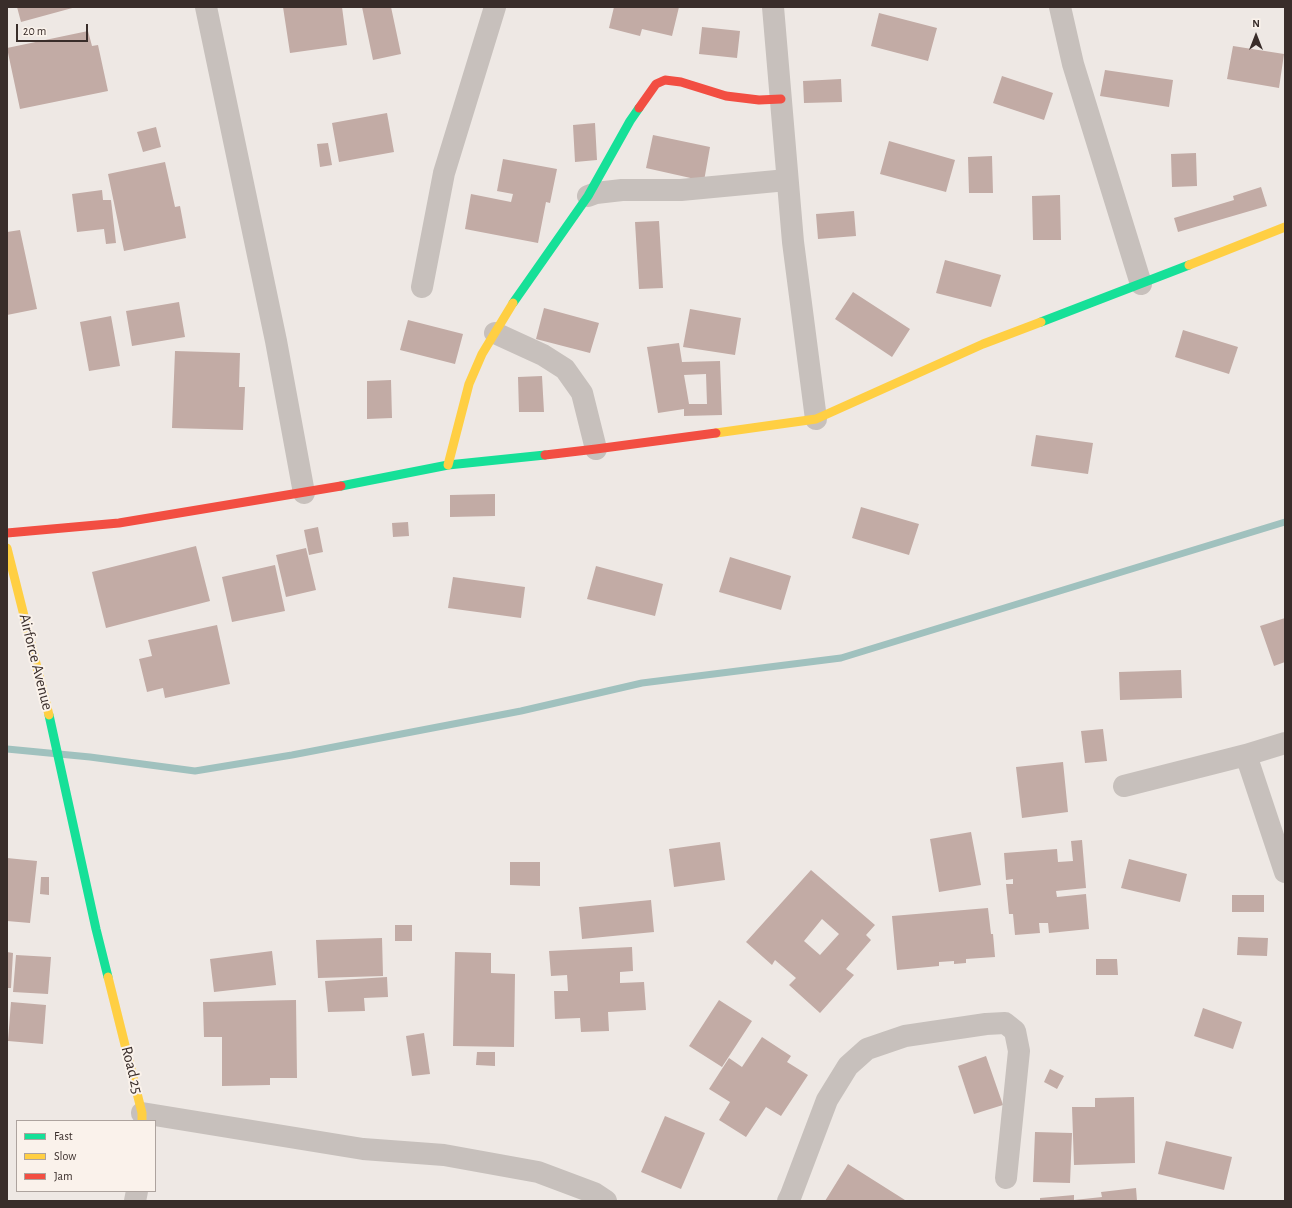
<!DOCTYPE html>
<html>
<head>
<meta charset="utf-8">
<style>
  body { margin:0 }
  #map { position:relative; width:1292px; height:1208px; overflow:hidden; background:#eee8e4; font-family:"Alegreya Sans",sans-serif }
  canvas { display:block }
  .frame { position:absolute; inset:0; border:8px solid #392d2a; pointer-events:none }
  .legend { position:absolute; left:16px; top:1120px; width:140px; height:72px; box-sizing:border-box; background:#faf2eb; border:1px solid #ada39e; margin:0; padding:5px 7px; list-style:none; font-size:12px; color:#392d2a }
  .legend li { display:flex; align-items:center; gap:8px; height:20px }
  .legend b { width:20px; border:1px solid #ada39e }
  .north { position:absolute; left:1236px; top:16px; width:40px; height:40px; -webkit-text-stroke:3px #faf2eb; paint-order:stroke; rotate:0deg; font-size:11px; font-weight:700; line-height:16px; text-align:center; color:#392d2a }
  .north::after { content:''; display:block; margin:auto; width:14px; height:18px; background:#392d2a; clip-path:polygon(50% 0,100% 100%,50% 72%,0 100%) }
  .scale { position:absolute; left:16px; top:24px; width:72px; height:18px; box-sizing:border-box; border:2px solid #392d2a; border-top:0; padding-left:5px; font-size:12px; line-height:14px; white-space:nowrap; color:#392d2a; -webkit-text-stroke:3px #faf2eb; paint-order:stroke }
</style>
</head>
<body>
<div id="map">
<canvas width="1292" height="1208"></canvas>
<div class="frame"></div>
<ul class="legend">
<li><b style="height:5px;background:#16e098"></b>Fast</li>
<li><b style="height:5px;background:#ffcf43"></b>Slow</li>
<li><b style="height:5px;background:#f24e42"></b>Jam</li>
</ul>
<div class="north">N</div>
<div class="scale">20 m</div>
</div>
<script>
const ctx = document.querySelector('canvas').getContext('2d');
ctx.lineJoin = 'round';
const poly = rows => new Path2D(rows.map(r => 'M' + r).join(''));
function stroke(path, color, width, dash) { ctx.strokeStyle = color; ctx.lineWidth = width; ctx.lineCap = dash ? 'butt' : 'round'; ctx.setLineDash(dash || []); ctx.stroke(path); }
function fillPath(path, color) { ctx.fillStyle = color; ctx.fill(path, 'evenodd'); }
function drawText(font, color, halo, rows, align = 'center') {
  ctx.font = font + ' "Alegreya Sans",sans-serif'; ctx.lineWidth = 4; ctx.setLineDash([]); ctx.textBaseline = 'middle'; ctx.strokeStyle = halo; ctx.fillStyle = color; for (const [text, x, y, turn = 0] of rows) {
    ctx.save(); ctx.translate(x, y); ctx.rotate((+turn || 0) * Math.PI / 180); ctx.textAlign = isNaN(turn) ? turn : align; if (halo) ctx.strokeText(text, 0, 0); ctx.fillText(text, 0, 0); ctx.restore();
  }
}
const stream = poly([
  [7,749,90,757,195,771,292,755,521,711,642,683,841,658,1285,522]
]);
const building = poly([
  [17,7,76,7,21,22],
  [283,7,342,7,347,45,290,53],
  [362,7,391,7,401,54,373,60],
  [614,7,679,7,672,36,642,29,640,36,609,28],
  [879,13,937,28,928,61,871,46],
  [702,27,740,31,737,58,699,54],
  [88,31,92,46,98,45,108,91,20,109,7,48],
  [1233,46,1284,54,1279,88,1227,79],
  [1105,70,1173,80,1169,107,1100,96],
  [1002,76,1053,93,1044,120,993,103],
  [841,79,842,102,804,103,803,81],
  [387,113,394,152,339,162,332,123],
  [595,123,597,160,575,162,573,125],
  [156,127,161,147,143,152,137,132],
  [653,135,710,147,704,181,646,168],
  [889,141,955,160,946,192,880,174],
  [328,143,332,165,320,167,317,144],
  [1196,153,1197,186,1172,187,1171,154],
  [992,156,993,193,969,193,968,157],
  [503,159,557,169,550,203,546,202,538,243,465,229,471,194,511,202,513,194,497,191],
  [165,162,175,207,180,206,186,238,124,251,108,174],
  [1261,187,1267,206,1178,232,1174,218,1234,200,1233,196],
  [102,190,103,200,111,200,116,243,106,244,104,229,77,232,72,194],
  [1060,195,1061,240,1033,240,1032,196],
  [854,211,856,236,818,239,816,214],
  [659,221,663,288,639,289,635,222],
  [20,230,37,309,7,315,7,232],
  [945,260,1001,275,991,307,936,293],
  [853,292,910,329,892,357,835,319],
  [179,302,185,337,132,346,126,311],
  [544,308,599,323,590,353,536,339],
  [690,309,741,318,735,355,683,347],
  [111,316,120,366,89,371,80,322],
  [408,320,463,334,455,364,400,350],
  [1183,330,1238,347,1229,374,1175,357],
  [679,343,682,362,720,361,722,415,684,416,684,409,658,413,647,347],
  [706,374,707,404,689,404,684,375],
  [175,351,240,353,239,387,245,387,243,430,172,428],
  [542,376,544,412,519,412,518,377],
  [391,380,392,418,367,419,367,381],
  [1036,435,1093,443,1088,474,1031,466],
  [495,494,495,516,450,517,450,495],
  [861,507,919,524,909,555,852,538],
  [408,522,409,536,393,537,392,523],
  [318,527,323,552,309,555,304,530],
  [196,546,210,601,106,628,92,572],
  [306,548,316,590,286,597,276,555],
  [730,557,791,576,781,610,719,592],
  [275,565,285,611,232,622,222,577],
  [596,566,663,584,655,616,587,599],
  [453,577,525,587,521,618,448,608],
  [1285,618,1285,662,1274,666,1260,626],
  [217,625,230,684,165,698,163,688,147,692,139,659,152,656,148,640],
  [1181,670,1182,698,1120,700,1119,672],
  [1103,729,1107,761,1085,763,1081,731],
  [1063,762,1068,812,1022,818,1016,767],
  [971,832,981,885,939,892,930,839],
  [1082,840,1086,888,1056,891,1057,897,1086,894,1089,929,1049,933,1048,923,1039,923,1040,933,1015,935,1013,914,1009,914,1006,884,1013,884,1013,879,1006,880,1004,853,1057,849,1058,862,1073,861,1071,841],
  [720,842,725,880,674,887,669,849],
  [7,858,37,861,30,923,7,921],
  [1129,859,1187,874,1180,902,1121,888],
  [510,862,540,862,540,886,510,885],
  [811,870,875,925,866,935,871,940,846,969,854,975,820,1013,789,985,796,978,775,960,772,965,746,942],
  [822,919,839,934,820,955,804,941],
  [41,877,49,877,49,895,40,894],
  [1232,895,1264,895,1264,912,1232,912],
  [651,900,654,932,582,939,579,907],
  [988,908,991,934,993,934,995,957,966,959,966,963,954,964,954,961,939,962,939,966,897,970,892,916],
  [395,925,412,925,412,941,395,941],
  [1238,937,1268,938,1267,956,1237,955],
  [382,938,383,976,318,978,316,940],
  [632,947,633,971,620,972,620,983,644,982,646,1010,608,1012,609,1031,581,1032,580,1018,555,1019,554,991,568,991,567,975,551,976,549,951],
  [272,951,276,985,214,992,210,959],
  [7,952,13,953,11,988,7,988],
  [455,952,491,953,491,973,515,974,514,1047,453,1046],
  [16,955,51,957,48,994,13,992],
  [1096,959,1117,959,1118,975,1096,975],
  [387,977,388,997,364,998,365,1011,328,1012,325,981],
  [296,1000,297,1078,270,1078,270,1085,222,1086,222,1037,204,1037,203,1002],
  [719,1000,752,1021,722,1067,689,1046],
  [11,1002,46,1005,43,1044,8,1041],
  [1203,1008,1242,1022,1233,1049,1194,1036],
  [424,1033,430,1074,412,1076,406,1036],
  [762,1037,791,1056,787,1062,808,1075,781,1116,766,1107,746,1137,719,1120,730,1102,709,1089,729,1058,742,1067],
  [477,1052,495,1052,495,1066,476,1065],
  [986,1056,1003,1105,974,1114,958,1066],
  [1050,1069,1064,1076,1057,1089,1044,1082],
  [1134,1097,1135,1163,1074,1165,1072,1107,1095,1107,1095,1098],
  [665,1116,705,1133,681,1189,641,1172],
  [1035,1132,1072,1133,1070,1183,1033,1182],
  [1166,1141,1232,1157,1224,1190,1158,1174],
  [848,1164,905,1200,905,1201,825,1201],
  [1136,1188,1137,1201,1040,1201,1040,1198,1074,1195,1074,1200,1102,1197,1101,1192]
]);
const street = poly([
  [206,7,276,341,304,493],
  [773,7,793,242,816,419],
  [1060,7,1073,64,1141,284],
  [588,196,596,193,622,190,681,190,787,180],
  [422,287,444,173,495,7],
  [495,333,543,355,565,369,582,393,596,449],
  [1246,755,1285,872],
  [1124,786,1246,755,1285,743],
  [142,1113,363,1149,444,1155,538,1172,594,1193,606,1201],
  [135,1201,137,1191],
  [788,1201,791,1195,827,1100,848,1066,867,1049,905,1036,986,1024,1005,1023,1015,1031,1019,1051,1006,1178]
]);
const fast = poly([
  [513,303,588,196,630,121,639,108],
  [1041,322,1189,265],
  [341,486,448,465,545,455],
  [49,715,96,929,108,977]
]);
const slow = poly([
  [1189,265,1285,227],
  [716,433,816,419,983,344,1041,322],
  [448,465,469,384,482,354,513,303],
  [7,548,49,715],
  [108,977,142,1113,142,1121]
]);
const jam = poly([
  [639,108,656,84,665,80,681,82,726,96,759,100,781,99],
  [545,455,596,449,716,433],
  [7,533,119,523,341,486]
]);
const streetNames = [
  ["Airforce Avenue",36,662,76],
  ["Road 25",132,1070,76]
];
stroke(stream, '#a0c1be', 7);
fillPath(building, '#c2aba5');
stroke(street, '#c7c0bc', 22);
stroke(fast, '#16e098', 9);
stroke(slow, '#ffcf43', 9);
stroke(jam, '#f24e42', 9);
drawText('16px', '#392d2a', '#faf2eb', streetNames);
</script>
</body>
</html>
